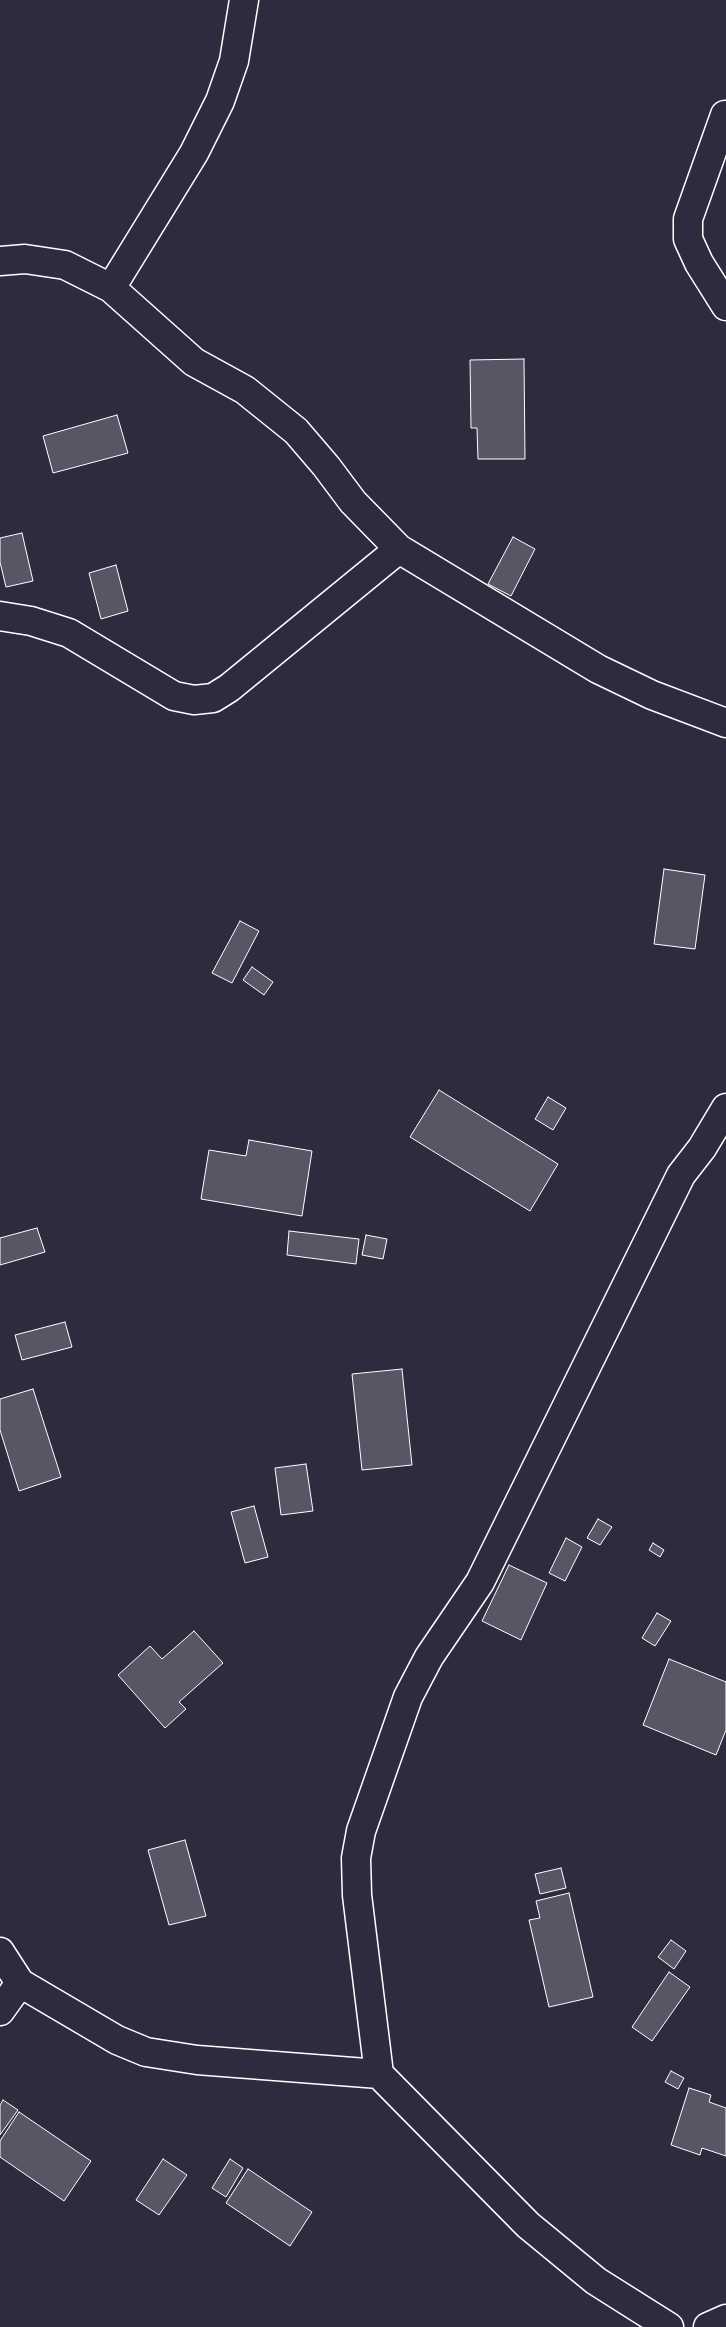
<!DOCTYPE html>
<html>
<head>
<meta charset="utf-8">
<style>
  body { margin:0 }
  canvas { display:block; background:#2f2a3d }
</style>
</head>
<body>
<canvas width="726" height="2327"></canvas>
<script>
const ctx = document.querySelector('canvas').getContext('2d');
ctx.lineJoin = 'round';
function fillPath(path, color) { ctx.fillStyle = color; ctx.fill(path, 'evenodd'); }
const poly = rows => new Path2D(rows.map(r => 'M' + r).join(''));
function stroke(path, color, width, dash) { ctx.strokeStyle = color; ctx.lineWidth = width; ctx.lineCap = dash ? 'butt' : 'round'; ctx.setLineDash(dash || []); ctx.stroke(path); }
const building = poly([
  [524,359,525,459,478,459,477,428,471,428,470,360,524,359],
  [117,415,128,453,53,473,43,436,117,415],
  [22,533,33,581,6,587,0,562,0,538,22,533],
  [513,537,535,549,511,596,488,584,513,537],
  [116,565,128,611,101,619,89,573,116,565],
  [664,869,705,875,695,949,654,944,664,869],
  [240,921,259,931,232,983,212,973,240,921],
  [252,967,273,982,264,995,243,980,252,967],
  [439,1090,558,1164,530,1211,410,1137,439,1090],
  [548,1097,566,1108,553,1130,535,1119,548,1097],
  [249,1140,312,1151,302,1216,201,1199,209,1150,246,1156,249,1140],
  [37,1228,45,1252,0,1265,0,1238,37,1228],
  [289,1231,359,1239,356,1264,287,1255,289,1231],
  [366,1235,387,1239,383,1259,362,1255,366,1235],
  [65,1322,72,1347,22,1360,15,1335,65,1322],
  [402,1369,412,1465,362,1470,352,1374,402,1369],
  [33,1389,61,1477,19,1491,0,1430,0,1399,33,1389],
  [306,1464,313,1511,281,1515,275,1468,306,1464],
  [254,1506,268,1557,245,1563,231,1512,254,1506],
  [598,1519,612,1527,600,1545,587,1538,598,1519],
  [566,1538,582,1547,565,1581,549,1573,566,1538],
  [653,1543,664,1550,660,1557,649,1550,653,1543],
  [509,1565,547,1583,521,1640,482,1621,509,1565],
  [657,1613,671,1621,655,1646,642,1638,657,1613],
  [194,1631,223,1663,179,1702,186,1709,165,1728,118,1675,150,1646,162,1659,194,1631],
  [669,1659,726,1682,726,1730,716,1755,643,1725,669,1659],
  [185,1840,206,1916,169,1925,148,1850,185,1840],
  [561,1868,566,1888,540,1894,535,1874,561,1868],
  [569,1893,593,1997,549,2007,529,1920,540,1918,536,1901,569,1893],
  [671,1940,686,1951,674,1969,658,1957,671,1940],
  [669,1972,690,1987,652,2041,632,2027,669,1972],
  [671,2071,684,2078,678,2089,665,2082,671,2071],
  [689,2088,711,2095,709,2102,726,2108,726,2156,702,2148,700,2155,671,2145,689,2088],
  [3,2100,18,2110,0,2135,0,2105,3,2100],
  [19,2112,91,2161,64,2201,0,2157,0,2141,19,2112],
  [163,2159,187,2175,159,2215,136,2200,163,2159],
  [230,2159,243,2168,226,2197,212,2188,230,2159],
  [248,2169,312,2212,290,2246,226,2203,248,2169]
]);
const minor = poly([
  [725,115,688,219,688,239,699,263,726,306],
  [0,261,25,259,65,265,111,288,194,362,245,390,296,431,326,466,353,502,399,549,598,669,652,695,726,723],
  [111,288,194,153,220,101,234,61,244,0],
  [0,616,31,621,69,633,174,696,194,700,213,698,229,688,399,549],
  [0,1952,20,1983,117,2040,146,2052,197,2060,379,2074],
  [0,2011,20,1983],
  [669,2327,596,2281,528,2225,379,2074,357,1895,356,1858,361,1831,408,1697,429,1657,480,1582,681,1175,702,1148,726,1108],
  [708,2327,726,2319]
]);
fillPath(building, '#595564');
stroke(building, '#fff', 1);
stroke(minor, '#fff', 31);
stroke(minor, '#2f2a3d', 28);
</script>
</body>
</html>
